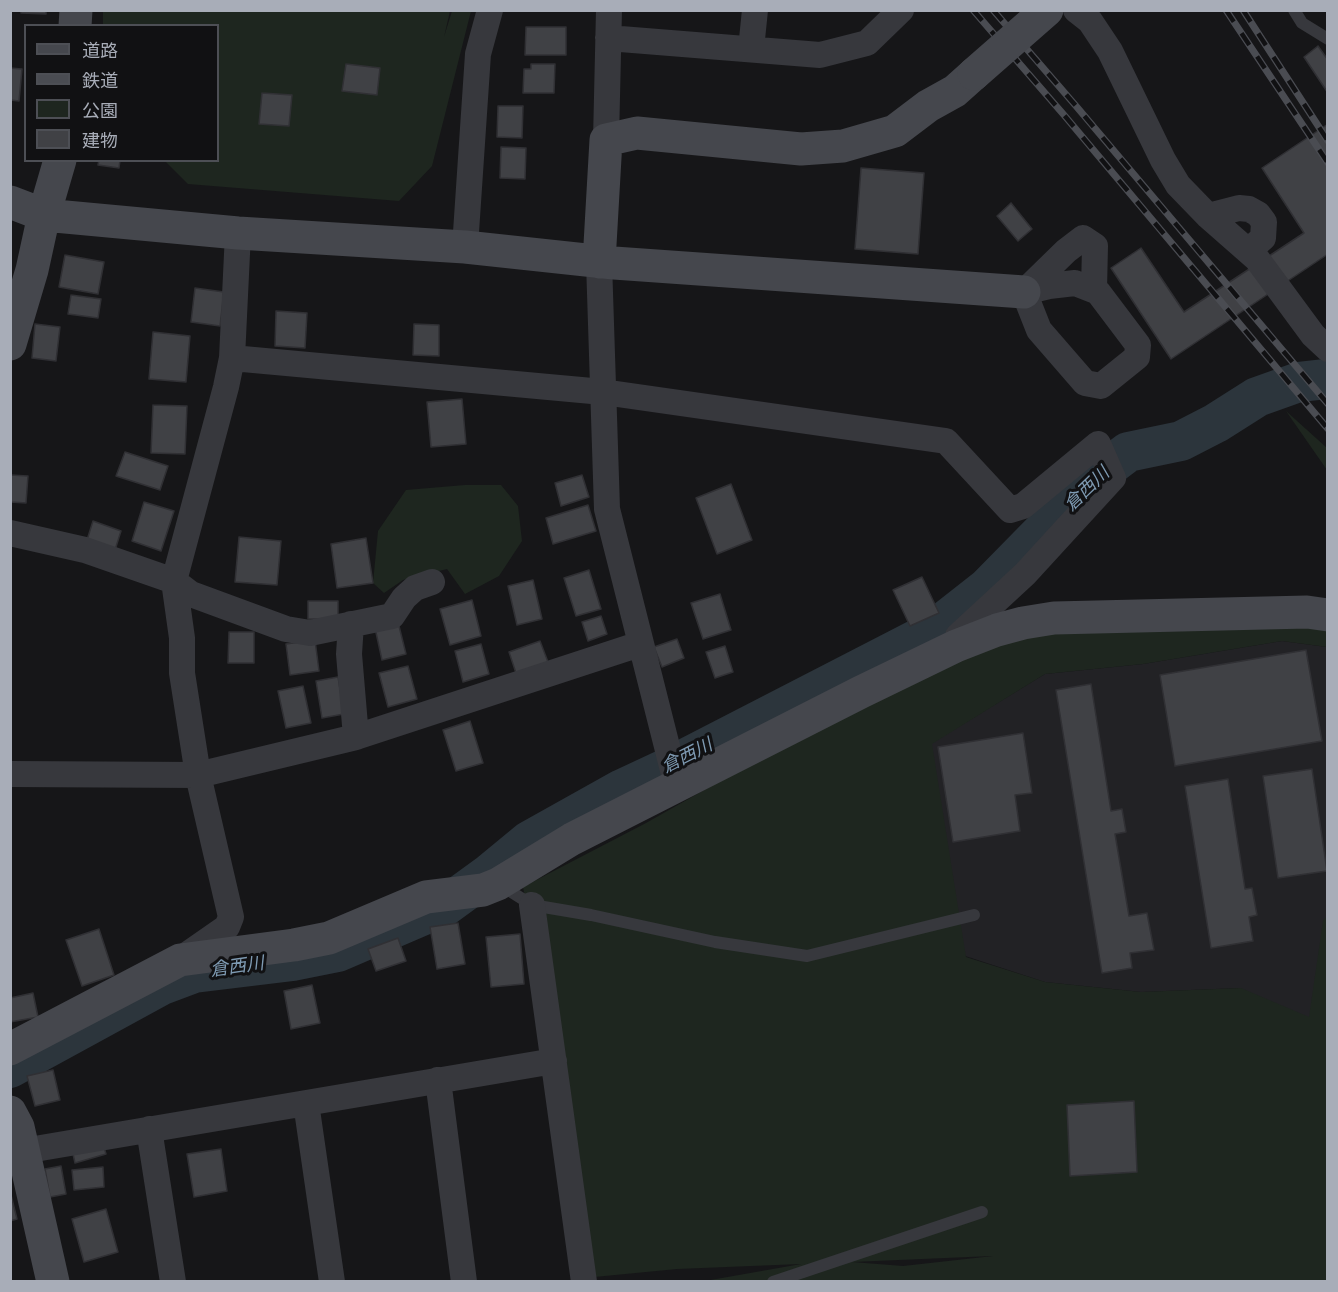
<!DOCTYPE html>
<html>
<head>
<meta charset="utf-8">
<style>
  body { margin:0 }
  #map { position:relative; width:1338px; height:1292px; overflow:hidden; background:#161618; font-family:Raleway,"Noto Sans JP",sans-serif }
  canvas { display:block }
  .frame { position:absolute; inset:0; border:12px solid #a8adb8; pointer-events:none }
  .legend { position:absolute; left:24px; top:24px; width:195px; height:138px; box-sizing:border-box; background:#111113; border:2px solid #4d4f55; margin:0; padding:8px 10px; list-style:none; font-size:18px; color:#a8adb8 }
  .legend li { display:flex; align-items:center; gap:12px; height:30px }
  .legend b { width:30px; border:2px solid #4d4f55 }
</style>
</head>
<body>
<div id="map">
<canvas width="1338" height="1292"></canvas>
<div class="frame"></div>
<ul class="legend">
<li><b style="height:8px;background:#45474d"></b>道路</li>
<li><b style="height:8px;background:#4a4c52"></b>鉄道</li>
<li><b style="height:16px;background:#1e261f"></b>公園</li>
<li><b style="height:16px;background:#404145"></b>建物</li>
</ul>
</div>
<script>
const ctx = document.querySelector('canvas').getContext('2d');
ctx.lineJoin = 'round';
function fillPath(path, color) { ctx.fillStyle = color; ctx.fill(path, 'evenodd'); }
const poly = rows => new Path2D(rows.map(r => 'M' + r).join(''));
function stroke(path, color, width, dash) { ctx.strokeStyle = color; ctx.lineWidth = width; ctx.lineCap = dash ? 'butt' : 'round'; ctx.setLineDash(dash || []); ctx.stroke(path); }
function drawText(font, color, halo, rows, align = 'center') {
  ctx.font = font + ' Raleway,"Noto Sans JP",sans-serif'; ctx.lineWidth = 6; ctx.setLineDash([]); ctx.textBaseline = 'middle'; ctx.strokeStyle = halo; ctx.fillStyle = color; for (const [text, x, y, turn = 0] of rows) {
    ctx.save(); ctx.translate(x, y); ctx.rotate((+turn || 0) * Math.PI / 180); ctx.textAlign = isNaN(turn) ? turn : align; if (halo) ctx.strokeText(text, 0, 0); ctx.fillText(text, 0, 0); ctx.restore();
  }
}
const built = poly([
  [1282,641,1327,647,1327,1281,1261,1281,1264,1236,1241,988,1141,992,1045,982,711,873,932,743,1045,674,1143,664]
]);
const green = poly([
  [103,11,450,11,444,37,452,11,471,11,432,166,399,201,188,184,165,161,218,160,218,26,103,25],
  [1286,411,1327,448,1327,470],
  [465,485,501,485,518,506,522,541,499,576,465,594,447,569,403,580,384,593,373,583,378,531,406,490],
  [1327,615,1327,647,1282,641,1143,664,1045,674,932,744,966,957,1045,982,1141,992,1241,988,1309,1017,1323,921,1327,916,1327,1281,705,1281,801,1264,677,1269,584,1278,547,1014,523,887,646,823,759,759,1004,635],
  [993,1256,903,1266,852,1262,992,1256]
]);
const river = poly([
  [10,1068,162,985,194,973,293,961,338,952,445,906,489,874,529,841,622,789,667,768,931,632,987,588,1099,474,1128,452,1181,441,1216,423,1257,397,1299,382,1326,379]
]);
const building = poly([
  [21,10,46,10,46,14,21,13,21,10],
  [526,27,566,27,566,55,525,55,526,27],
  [1318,46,1328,60,1328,93,1304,57,1318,46],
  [346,64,380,68,377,95,342,91,346,64],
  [531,64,555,64,554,93,523,93,524,69,531,69,531,64],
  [10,68,22,69,19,101,10,100,10,68],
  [262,93,292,95,289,126,259,124,262,93],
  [498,106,523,106,522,138,497,137,498,106],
  [1328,124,1328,254,1171,359,1111,268,1141,248,1184,312,1304,233,1262,168,1328,124],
  [501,147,526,148,525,179,500,178,501,147],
  [99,160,120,160,119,168,98,165,99,160],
  [861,168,924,173,918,254,855,249,861,168],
  [1011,203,1032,229,1018,241,997,216,1011,203],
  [65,255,104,262,98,294,59,287,65,255],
  [195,288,224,292,220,326,191,322,195,288],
  [71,295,101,299,98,318,68,314,71,295],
  [276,311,307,313,305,348,275,346,276,311],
  [35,324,60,327,56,361,32,358,35,324],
  [414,324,439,325,439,356,413,355,414,324],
  [153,332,190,336,186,382,149,379,153,332],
  [462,399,466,444,431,447,427,402,462,399],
  [153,405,187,406,185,454,151,453,153,405],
  [125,452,168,466,160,490,116,476,125,452],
  [10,475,28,476,26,503,10,502,10,475],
  [582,475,589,497,561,506,555,483,582,475],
  [731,484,752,540,717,554,696,498,731,484],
  [144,502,174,511,161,551,132,541,144,502],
  [588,505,596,531,553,544,546,518,588,505],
  [93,521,121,531,115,550,87,540,93,521],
  [239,537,281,541,277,585,235,582,239,537],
  [366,538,373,583,337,588,331,544,366,538],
  [589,570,601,609,576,616,564,578,589,570],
  [922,577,939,613,910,626,893,590,922,577],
  [533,580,542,619,517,625,508,586,533,580],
  [720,594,731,630,703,639,691,603,720,594],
  [472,600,481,636,450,645,440,609,472,600],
  [308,601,338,601,338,619,308,619,308,601],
  [601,616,607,634,588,641,582,622,601,616],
  [398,622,406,654,382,660,375,628,398,622],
  [229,632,254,632,254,663,228,663,229,632],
  [677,639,684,658,662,667,654,647,677,639],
  [315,640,319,671,290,675,286,644,315,640],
  [540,641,548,662,516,673,509,652,540,641],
  [481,644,489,674,463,682,455,651,481,644],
  [725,646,733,672,715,678,706,652,725,646],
  [1306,650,1322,741,1175,766,1160,675,1306,650],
  [408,666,417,699,388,707,379,673,408,666],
  [338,677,344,714,322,718,316,681,338,677],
  [1091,684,1111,811,1122,809,1126,832,1115,834,1129,916,1147,913,1154,950,1130,953,1132,968,1102,973,1056,690,1091,684],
  [303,686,311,723,286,728,278,691,303,686],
  [470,721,483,763,456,771,443,730,470,721],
  [1023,733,1032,793,1015,795,1020,831,953,842,938,747,1023,733],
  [1312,769,1327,871,1278,878,1263,776,1312,769],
  [1228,779,1245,889,1252,888,1257,915,1249,917,1253,941,1211,948,1185,786,1228,779],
  [458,923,465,964,437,969,430,927,458,923],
  [99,929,114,975,82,986,66,940,99,929],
  [520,934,524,984,491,987,486,937,520,934],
  [398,938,406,961,376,971,368,949,398,938],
  [312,985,320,1023,291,1029,284,991,312,985],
  [33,993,38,1017,10,1022,10,998,33,993],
  [53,1070,60,1100,35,1106,27,1076,53,1070],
  [1134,1101,1137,1172,1070,1176,1067,1105,1134,1101],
  [101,1137,106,1154,75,1163,71,1145,101,1137],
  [221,1149,227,1191,194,1197,187,1154,221,1149],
  [61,1166,66,1194,50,1197,45,1169,61,1166],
  [103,1167,104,1187,74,1190,72,1170,103,1167],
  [10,1191,17,1219,10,1221,10,1191],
  [106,1209,118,1252,84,1262,72,1219,106,1209]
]);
const lane = poly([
  [1294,10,1302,23,1328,39],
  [502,886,532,905,591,915,715,942,807,956,974,915],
  [773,1282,982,1212]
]);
const street = poly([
  [1076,10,1090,21,1110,51,1163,160,1178,185,1208,216,1257,259,1313,335,1328,349],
  [608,38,820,55,867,43,901,10],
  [751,49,755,10],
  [606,140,609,10],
  [1208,216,1239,208,1249,209,1258,214,1264,222,1263,238,1248,251],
  [465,247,478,54,490,10],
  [599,262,607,509,677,786],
  [1075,283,1098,292,1138,345,1137,357,1101,386,1085,383,1039,330,1024,292,1049,286,1075,283],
  [1024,292,1066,251,1083,238,1095,246,1094,290],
  [232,358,603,392,946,441,1010,510,1023,506,1098,444,1113,478,1025,574,958,636,956,646],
  [10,533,85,550,174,581,191,594,286,629,310,633,392,616,404,598,415,588,432,582],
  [351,624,349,654,356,737],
  [10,774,198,775,356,737,640,644],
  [532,905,584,1282],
  [181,959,227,927,231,917,198,775,182,673,182,638,174,581,226,387,232,358,238,233],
  [438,1080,464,1282],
  [306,1103,332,1282],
  [149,1129,173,1282],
  [23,1151,554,1061]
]);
const secondary = poly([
  [75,26,76,10],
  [10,202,44,215,238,233,465,247,614,263,1024,292],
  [599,262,606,140,637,133,801,149,843,146,895,131,928,106,955,91,974,74],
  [10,344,32,270,44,215,60,160],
  [10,1049,180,960,294,945,329,938,426,897,483,890,498,884,572,839,861,692,956,646,997,630,1023,623,1054,618,1307,612,1328,615],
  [10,1112,18,1127,53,1282]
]);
const rail = poly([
  [973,10,1064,115,1328,429],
  [993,10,1076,106,1328,404],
  [1226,10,1328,163],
  [1243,10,1328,141]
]);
const secondaryBridge = poly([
  [974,74,1047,10]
]);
const waterNames = [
  ["倉西川",1087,489,-44],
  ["倉西川",687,756,-27],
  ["倉西川",237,967,-8]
];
fillPath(built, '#222225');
fillPath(green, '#1e261f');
stroke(river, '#2c353c', 40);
fillPath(building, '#404145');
stroke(building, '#303034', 1.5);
stroke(lane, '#37383d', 12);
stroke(street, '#37383d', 26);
stroke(secondary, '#45474d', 33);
stroke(rail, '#4a4c52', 7);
stroke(rail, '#111113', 4.5, [14]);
stroke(secondaryBridge, '#45474d', 33);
drawText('italic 18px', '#7f9bb3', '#111113', waterNames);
</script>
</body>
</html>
